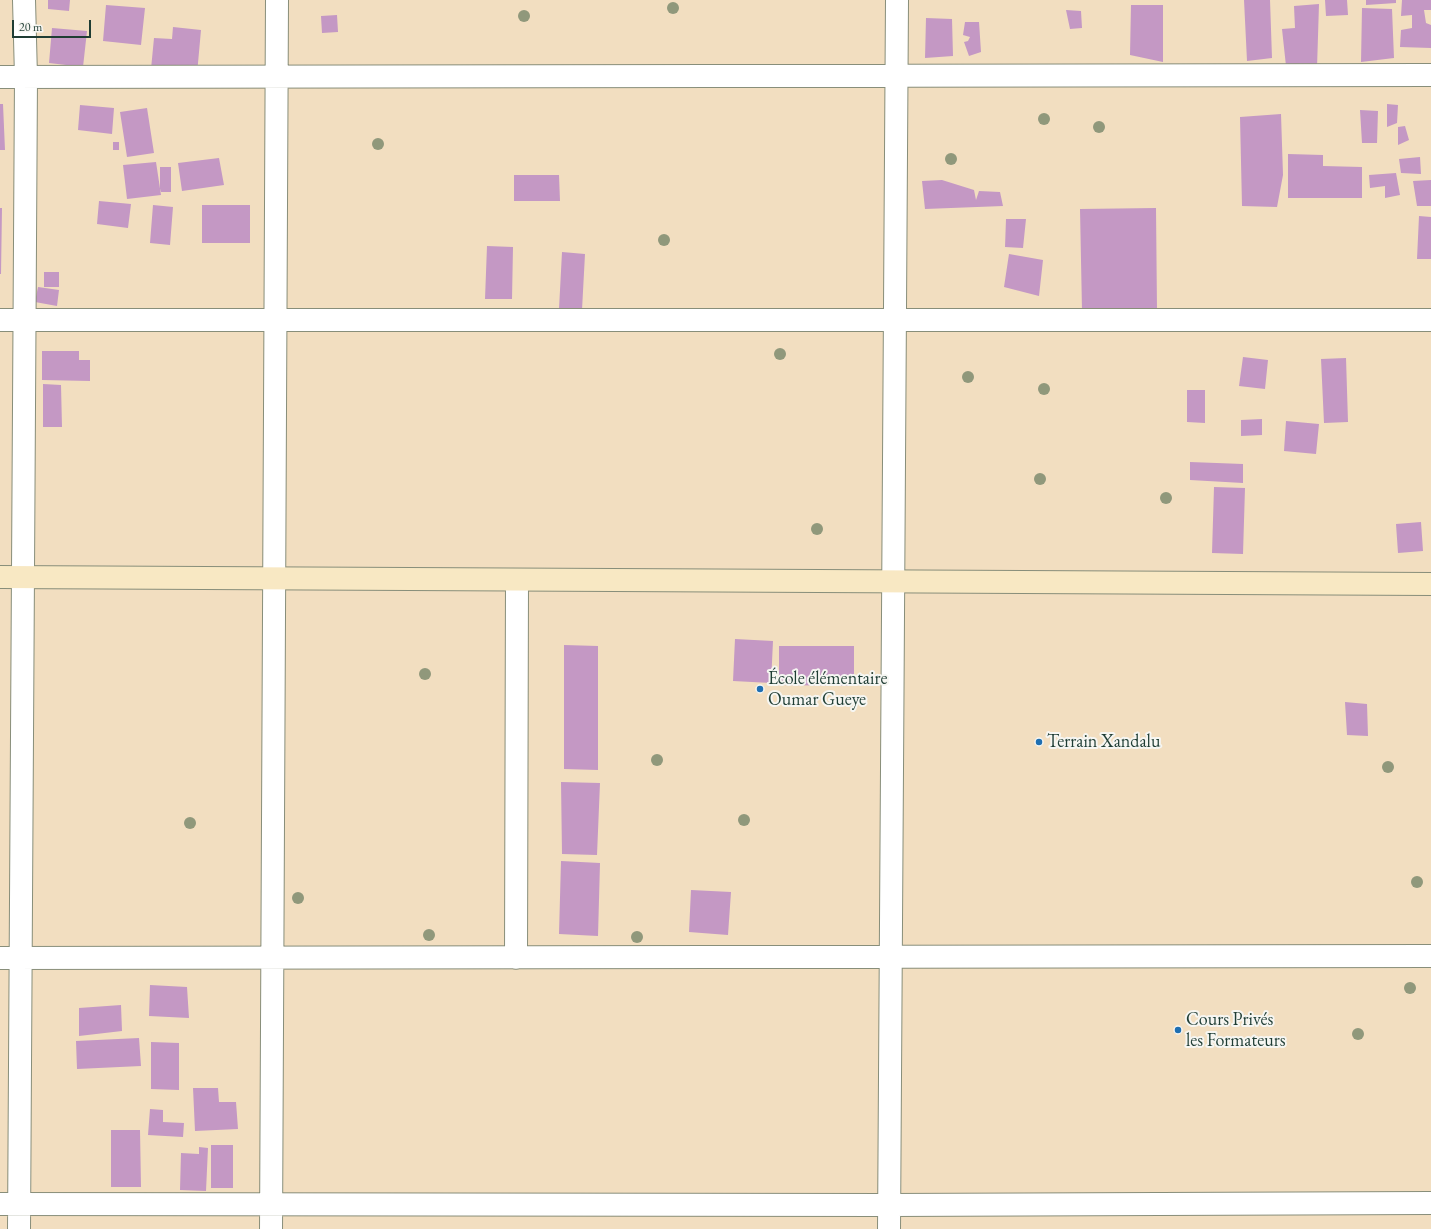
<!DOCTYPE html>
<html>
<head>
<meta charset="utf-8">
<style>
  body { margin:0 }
  #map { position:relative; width:1431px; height:1229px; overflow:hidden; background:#f2dec0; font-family:"EB Garamond",serif }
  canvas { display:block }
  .scale { position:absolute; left:12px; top:20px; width:79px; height:18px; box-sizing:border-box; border:2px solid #1f3d34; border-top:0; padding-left:5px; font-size:12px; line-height:14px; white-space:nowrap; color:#1f3d34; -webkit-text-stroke:3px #f6f6f2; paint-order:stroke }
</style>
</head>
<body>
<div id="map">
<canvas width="1431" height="1229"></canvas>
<div class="scale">20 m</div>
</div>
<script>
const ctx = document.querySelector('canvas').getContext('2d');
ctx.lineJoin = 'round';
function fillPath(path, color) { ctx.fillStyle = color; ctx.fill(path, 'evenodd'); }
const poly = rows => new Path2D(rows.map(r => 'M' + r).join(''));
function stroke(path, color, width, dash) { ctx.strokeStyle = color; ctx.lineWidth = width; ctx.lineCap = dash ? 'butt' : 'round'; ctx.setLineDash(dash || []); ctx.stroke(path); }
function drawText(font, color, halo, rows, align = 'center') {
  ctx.font = font + ' "EB Garamond",serif'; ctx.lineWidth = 4; ctx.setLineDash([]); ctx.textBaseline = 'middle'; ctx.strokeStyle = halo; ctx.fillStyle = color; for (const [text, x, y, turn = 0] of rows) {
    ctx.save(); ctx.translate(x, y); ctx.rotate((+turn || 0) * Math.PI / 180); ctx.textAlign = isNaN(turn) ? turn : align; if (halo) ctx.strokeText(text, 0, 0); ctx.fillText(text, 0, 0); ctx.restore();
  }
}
const building = poly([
  [48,0,70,0,69,11,48,9],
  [1244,0,1270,0,1272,58,1247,61],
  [1325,0,1347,0,1348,15,1326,16],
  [1366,0,1396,0,1396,3,1366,5],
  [1402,0,1431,0,1431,10,1424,10,1426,23,1431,25,1431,48,1400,47,1401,30,1412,28,1412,15,1401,16],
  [1319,4,1317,68,1286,66,1282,29,1295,28,1294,6],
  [106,5,145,8,141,45,103,41],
  [1131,5,1163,5,1163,62,1130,55],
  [1362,8,1392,9,1394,58,1361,62],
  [1066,10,1081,11,1082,28,1070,29],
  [337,15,338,32,322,33,321,16],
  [926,18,952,19,953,56,925,58],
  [965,22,979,22,981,52,969,56,964,42,968,41,970,37,963,35],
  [173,27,201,30,197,74,151,69,154,38,172,39],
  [52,28,87,31,83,67,49,63],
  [0,104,3,104,5,150,0,150],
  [1387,104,1398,105,1397,123,1387,127],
  [80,105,114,108,112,134,78,130],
  [147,108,154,153,127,157,120,112],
  [1360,110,1378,111,1377,143,1362,143],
  [1281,114,1283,175,1277,207,1242,206,1240,117],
  [1405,126,1409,140,1398,145,1398,127],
  [113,142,119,142,119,150,113,150],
  [1288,154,1323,155,1323,166,1362,167,1362,198,1288,198],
  [1420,157,1421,174,1401,173,1399,159],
  [219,158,224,185,182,191,178,163],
  [156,162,161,195,127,199,123,165],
  [160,167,171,167,171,192,160,192],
  [1396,173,1400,195,1385,198,1385,186,1370,188,1369,175],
  [514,175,559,175,560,201,514,201],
  [942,180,974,190,976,200,979,191,1000,192,1003,206,925,209,922,181],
  [1431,180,1431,206,1417,206,1413,181],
  [99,201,131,204,128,228,97,224],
  [153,205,173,207,170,245,150,243],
  [202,205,250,205,250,243,202,243],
  [0,208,2,208,1,274,0,274],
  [1156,208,1157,310,1082,311,1080,209],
  [1419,216,1431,217,1431,259,1417,259],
  [1006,219,1026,219,1023,248,1005,247],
  [487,246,513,247,512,299,485,299],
  [562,252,585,254,582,310,559,309],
  [1009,254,1043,260,1039,296,1004,287],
  [44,272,59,272,59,287,44,287],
  [38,287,59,290,57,306,35,302],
  [42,351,79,351,79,360,90,360,90,381,42,380],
  [1243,357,1268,360,1265,389,1239,386],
  [1346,358,1348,422,1324,423,1321,359],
  [43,384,61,385,62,427,43,427],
  [1187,390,1205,390,1205,423,1187,422],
  [1262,419,1262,435,1241,436,1241,420],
  [1286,421,1319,424,1316,454,1284,451],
  [1190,462,1243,464,1243,483,1190,480],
  [1214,487,1245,488,1243,554,1212,553],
  [1421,522,1423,551,1398,553,1396,524],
  [735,639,773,641,771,683,733,681],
  [564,645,598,646,598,770,564,769],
  [779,646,854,646,854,686,779,685],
  [1345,702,1367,704,1368,736,1347,735],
  [561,782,600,783,597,855,562,854],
  [561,861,600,863,598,936,559,934],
  [691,890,731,892,728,935,689,932],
  [150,985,187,987,189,1018,149,1016],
  [121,1005,122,1031,79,1036,79,1008],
  [139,1038,141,1066,77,1069,76,1041],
  [151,1042,179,1043,179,1090,151,1089],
  [193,1088,218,1088,219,1102,236,1102,238,1129,195,1131],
  [150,1109,163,1110,163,1122,184,1123,183,1137,148,1135],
  [111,1130,140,1130,141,1187,111,1187],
  [211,1145,233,1145,233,1188,211,1188],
  [199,1147,208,1148,206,1191,180,1190,181,1153,199,1154]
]);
const minor = poly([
  [0,77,1431,75],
  [0,320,1431,320],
  [0,958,1431,956],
  [516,958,517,580],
  [0,1204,889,1205,1431,1203],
  [19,1229,26,77,24,0],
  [271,1229,277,0],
  [889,1229,897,0]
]);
const secondary = poly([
  [0,577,1431,584]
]);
const trees = [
  [673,8],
  [524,16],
  [1044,119],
  [1099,127],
  [378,144],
  [951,159],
  [664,240],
  [780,354],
  [968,377],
  [1044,389],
  [1040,479],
  [1166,498],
  [817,529],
  [425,674],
  [657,760],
  [1388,767],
  [744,820],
  [190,823],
  [1417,882],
  [298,898],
  [429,935],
  [637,937],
  [1410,988],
  [1358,1034]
];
const markers = [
  [760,689,4,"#1f6fb2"],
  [1039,742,4,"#1f6fb2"],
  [1178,1030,4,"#1f6fb2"]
];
const poiNames = [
  ["École élémentaire",768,679],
  ["Oumar Gueye",768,700],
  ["Terrain Xandalu",1047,742],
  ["Cours Privés",1186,1020],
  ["les Formateurs",1186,1041]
];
fillPath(building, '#c498c4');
stroke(minor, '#888e7a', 24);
stroke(secondary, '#888e7a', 24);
stroke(minor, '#fff', 22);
stroke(secondary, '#f8e8c3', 22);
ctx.fillStyle = '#90987b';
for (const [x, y] of trees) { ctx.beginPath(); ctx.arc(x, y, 6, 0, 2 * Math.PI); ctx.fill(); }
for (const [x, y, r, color] of markers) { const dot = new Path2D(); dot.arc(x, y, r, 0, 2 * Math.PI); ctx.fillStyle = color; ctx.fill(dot); stroke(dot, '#f6f6f2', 1.5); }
drawText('18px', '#1f3d34', '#f6f6f2', poiNames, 'left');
</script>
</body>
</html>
